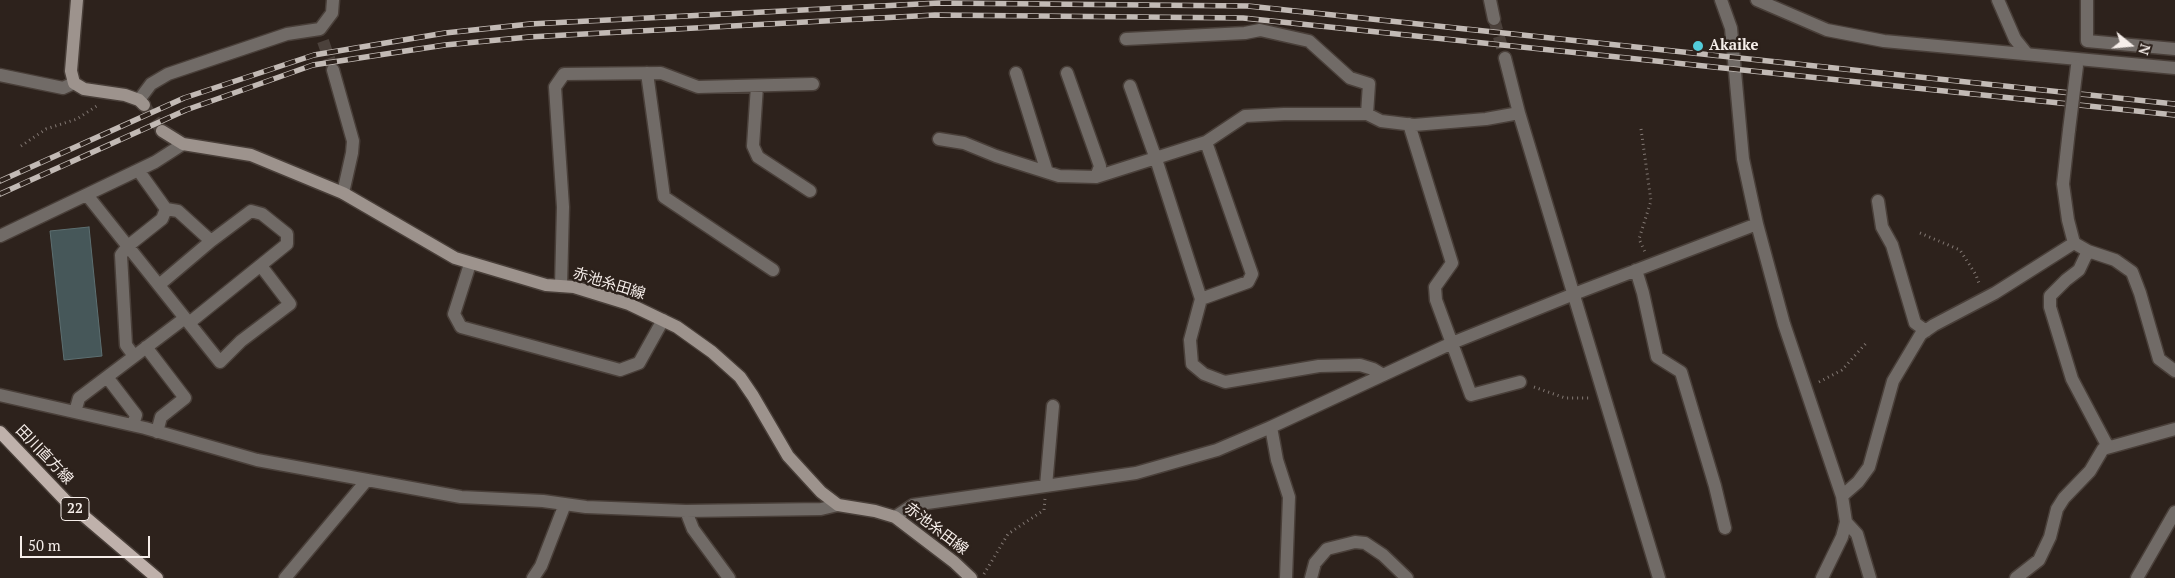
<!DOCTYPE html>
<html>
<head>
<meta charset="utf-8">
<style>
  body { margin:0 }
  #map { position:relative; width:2175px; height:578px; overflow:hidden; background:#2d221c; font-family:"PT Serif",serif }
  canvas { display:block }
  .north { position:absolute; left:2105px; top:20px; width:50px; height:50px; -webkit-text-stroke:4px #2d221c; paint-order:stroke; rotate:107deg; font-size:14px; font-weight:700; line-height:20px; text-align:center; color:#f6eeea }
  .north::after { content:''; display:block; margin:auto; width:18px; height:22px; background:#f6eeea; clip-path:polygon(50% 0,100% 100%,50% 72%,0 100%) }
  .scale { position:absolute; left:20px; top:536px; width:130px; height:22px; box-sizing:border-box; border:2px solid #f6eeea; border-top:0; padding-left:6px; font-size:15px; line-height:18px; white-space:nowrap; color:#f6eeea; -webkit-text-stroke:4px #2d221c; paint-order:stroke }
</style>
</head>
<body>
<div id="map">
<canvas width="2175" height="578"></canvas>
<div class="north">N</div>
<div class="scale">50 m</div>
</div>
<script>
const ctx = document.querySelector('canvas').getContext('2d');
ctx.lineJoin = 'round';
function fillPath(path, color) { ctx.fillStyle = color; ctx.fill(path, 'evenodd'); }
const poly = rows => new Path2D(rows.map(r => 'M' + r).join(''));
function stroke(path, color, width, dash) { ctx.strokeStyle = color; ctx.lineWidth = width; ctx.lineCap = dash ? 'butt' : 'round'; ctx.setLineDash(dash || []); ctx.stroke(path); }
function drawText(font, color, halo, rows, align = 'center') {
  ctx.font = font + ' "PT Serif","Noto Sans JP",serif'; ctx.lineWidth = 5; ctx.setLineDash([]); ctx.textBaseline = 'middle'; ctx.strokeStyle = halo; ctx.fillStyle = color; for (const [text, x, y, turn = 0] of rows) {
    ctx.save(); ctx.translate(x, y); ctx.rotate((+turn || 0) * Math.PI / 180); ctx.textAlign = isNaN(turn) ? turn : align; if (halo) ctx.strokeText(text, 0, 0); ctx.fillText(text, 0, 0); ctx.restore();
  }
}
const building = poly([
  [89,227,102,356,64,360,50,231,89,227]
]);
const minorTunnel = poly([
  [1494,19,1505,58],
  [323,41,333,70]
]);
const secondaryTunnel = poly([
  [144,105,162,131]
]);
const path = poly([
  [1641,129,1651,201,1639,239,1645,252],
  [21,146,46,129,77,119,98,105],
  [1920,233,1960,250,1976,275,1980,286],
  [1819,382,1842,370,1868,341],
  [1534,387,1565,398,1590,398],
  [984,574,1008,534,1044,510,1045,499]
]);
const minor = poly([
  [1490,0,1494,19],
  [1721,0,1731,28,1743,159,1757,224,1784,324,1842,496,1846,522,1842,537,1822,578],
  [1998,0,2015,39,2027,54],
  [2087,0,2087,41,2175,49],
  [1126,39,1245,33,1260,30,1309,41,1350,78,1369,84,1367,114],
  [1505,58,1519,113,1659,578],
  [333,70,353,141,352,153,343,193],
  [647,73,664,197,773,270],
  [1016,73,1047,172],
  [1067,73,1100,166,1096,177],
  [0,75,63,88,74,83],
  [757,86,753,146,758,157,810,191],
  [1130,86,1156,159,1201,299,1190,340,1192,364,1204,374,1225,382,1319,366,1360,365,1373,369,1383,375],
  [139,100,151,84,168,74,287,34,320,29,332,13,333,0],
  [1409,124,1452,263,1435,287,1436,300,1471,395,1520,382],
  [2069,130,2063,184,2068,220,2074,243,2088,251,2115,260,2132,272,2140,293,2159,359,2175,371],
  [939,139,964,143,996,156,1059,176,1096,177,1206,142,1245,116,1284,114,1367,114,1381,121,1414,125,1486,119,1519,113],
  [138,170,166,209,178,211,211,241],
  [87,195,220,362,241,341,290,304,261,266],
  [1878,201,1882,227,1892,245,1915,323,1926,331],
  [0,236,155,162,183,144],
  [2088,251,2079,270,2066,280,2050,296,2050,307,2072,379,2108,447],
  [470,264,454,314,461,327,620,370,639,363,663,320],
  [1636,270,1643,293,1657,357,1681,372,1715,486,1725,528],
  [159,285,211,241,251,211,262,214,287,234,287,244,189,323],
  [561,286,563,207,555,87,564,74,661,73,698,87,813,84],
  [1201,299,1248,282,1252,274,1206,142],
  [146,347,185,398,161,417,157,432],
  [134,356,126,345,121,255,128,246,162,219,166,209],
  [107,377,136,415,133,425],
  [0,395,145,428,257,460,461,497,543,501,586,507,686,511,821,509,838,505],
  [75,412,79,398,185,318],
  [1271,427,1277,460,1289,497,1286,578],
  [1046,486,1053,406],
  [1842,496,1858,482,1869,467,1893,381,1921,334,1934,325,1995,293,2074,243],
  [686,511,693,529,729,578],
  [895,517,913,505,1136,473,1217,450,1271,427,1452,343,1574,294,1757,224],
  [1846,522,1857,534,1870,578],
  [285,578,367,480],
  [533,578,541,566,565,504],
  [1311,578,1315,563,1327,549,1355,542,1365,543,1383,555,1407,578],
  [2016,578,2039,560,2050,537,2057,509,2064,498,2090,471,2103,449,2175,429],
  [2137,578,2175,512]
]);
const tertiary = poly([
  [1757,0,1827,30,1884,41,2175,68]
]);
const secondary = poly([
  [77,0,71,71,74,83,84,89,125,95,139,100,144,105],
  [162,131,183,144,251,155,343,193,455,258,546,285,574,287,629,304,677,327,712,352,740,377,753,396,788,456,821,492,838,505,875,511,895,517,954,562,971,578]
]);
const primary = poly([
  [0,432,64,499,157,578]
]);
const rail = poly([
  [0,181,184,98,314,55,445,33,530,24,939,3,1248,6,2175,104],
  [0,194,186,110,313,65,445,45,529,37,935,15,1243,18,2175,115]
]);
const minorBridge = poly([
  [2069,130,2077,66]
]);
const markers = [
  [1698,46,6,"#52cbd9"]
];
const shields = [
  [75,509,28]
];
const shieldNames = [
  ["22",75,509]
];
const poiNames = [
  ["Akaike",1709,46]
];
const streetNames = [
  ["赤池糸田線",609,284,17],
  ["田川直方線",44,455,46],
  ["赤池糸田線",936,529,37]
];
fillPath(building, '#465759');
stroke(building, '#5d6f71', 1);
stroke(minorTunnel, '#4b413b', 12, [12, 6]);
stroke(secondaryTunnel, '#4b413b', 12, [12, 6]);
stroke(minor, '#493f39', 15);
stroke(tertiary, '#493f39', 15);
stroke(secondary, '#493f39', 15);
stroke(primary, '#493f39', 15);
stroke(path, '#827873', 3, [1, 4]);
stroke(minor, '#716b67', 12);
stroke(tertiary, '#716b67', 12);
stroke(secondary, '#9d938d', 12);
stroke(primary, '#bfb1ab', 12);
stroke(rail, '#c2bab5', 5.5);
stroke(rail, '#2d221c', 4, [11]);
stroke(minorBridge, '#493f39', 15, []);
stroke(minorBridge, '#716b67', 12);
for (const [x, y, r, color] of markers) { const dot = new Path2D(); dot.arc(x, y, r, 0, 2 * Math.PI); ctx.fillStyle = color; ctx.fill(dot); stroke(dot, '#2d221c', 2); }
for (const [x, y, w] of shields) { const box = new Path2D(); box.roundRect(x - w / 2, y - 11.5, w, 23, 4); ctx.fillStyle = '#2d221c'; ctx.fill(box); stroke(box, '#f6eeea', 1); }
drawText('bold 14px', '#f6eeea', null, shieldNames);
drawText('bold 15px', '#f6eeea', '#2d221c', poiNames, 'left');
drawText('15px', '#f6eeea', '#2d221c', streetNames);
</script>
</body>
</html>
